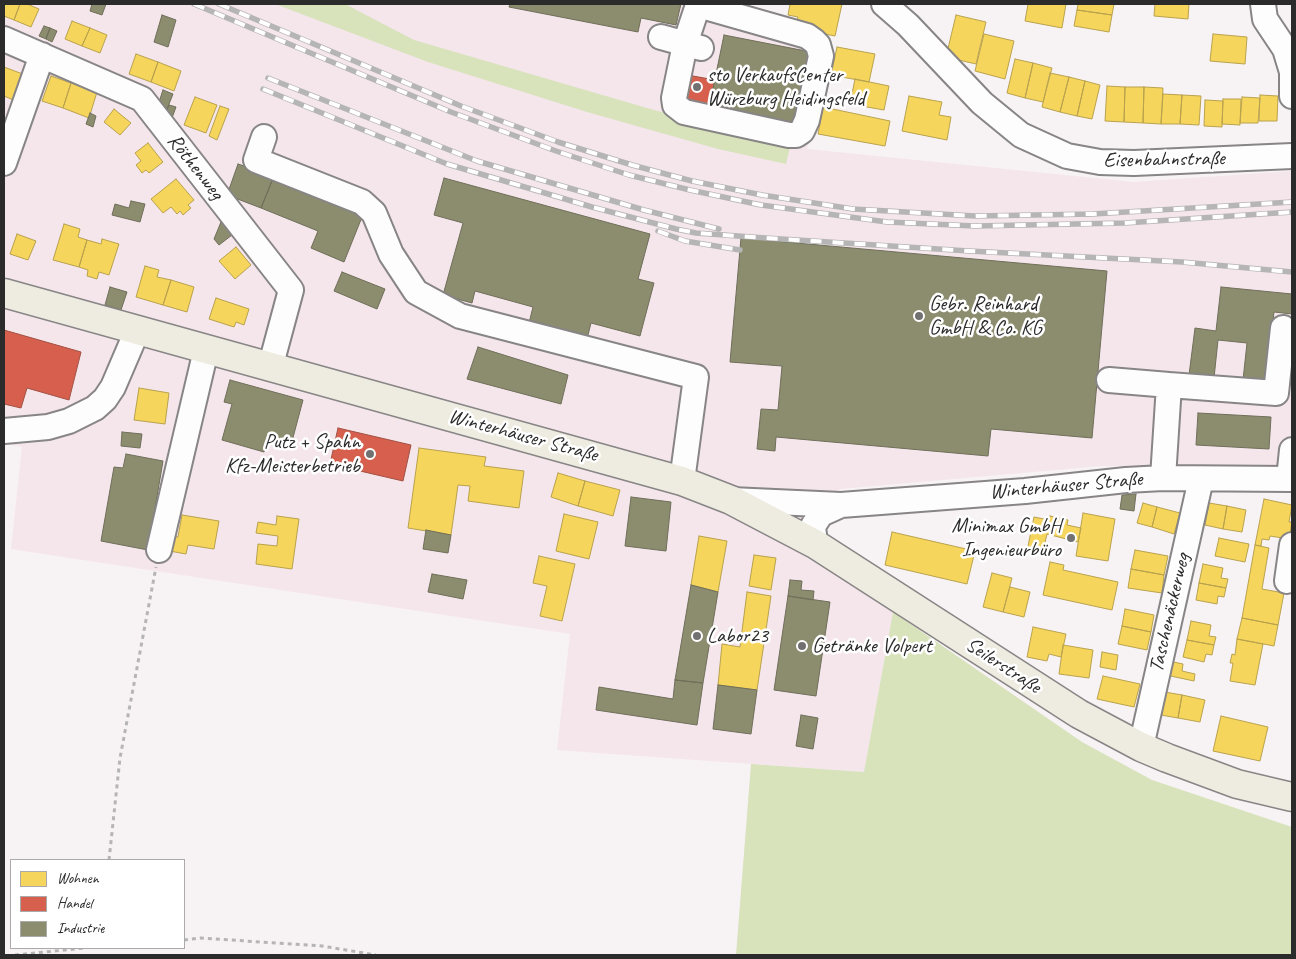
<!DOCTYPE html>
<html>
<head>
<meta charset="utf-8">
<style>
  body { margin:0 }
  #map { position:relative; width:1296px; height:959px; overflow:hidden; background:#f7f2f4; font-family:Caveat,sans-serif }
  canvas { display:block }
  .frame { position:absolute; inset:0; border:5px solid #2b2b2b; pointer-events:none }
  .legend { position:absolute; left:10px; top:859px; width:175px; height:90px; box-sizing:border-box; background:#fff; border:1px solid #aaa; margin:0; padding:6px 9px; list-style:none; font-size:15px; color:#2b2b2b }
  .legend li { display:flex; align-items:center; gap:10px; height:25px }
  .legend b { width:25px; border:1px solid #aaa }
</style>
</head>
<body>
<div id="map">
<canvas width="1296" height="959"></canvas>
<div class="frame"></div>
<ul class="legend">
<li><b style="height:14px;background:#f6d55c"></b>Wohnen</li>
<li><b style="height:14px;background:#d6604d"></b>Handel</li>
<li><b style="height:14px;background:#8c8c6e"></b>Industrie</li>
</ul>
</div>
<script>
const ctx = document.querySelector('canvas').getContext('2d');
ctx.lineJoin = 'round';
function fillPath(path, color) { ctx.fillStyle = color; ctx.fill(path, 'evenodd'); }
const poly = rows => new Path2D(rows.map(r => 'M' + r).join(''));
function stroke(path, color, width, dash) { ctx.strokeStyle = color; ctx.lineWidth = width; ctx.lineCap = dash ? 'butt' : 'round'; ctx.setLineDash(dash || []); ctx.stroke(path); }
function drawText(font, color, halo, rows, align = 'center') {
  ctx.font = font + ' Caveat,sans-serif'; ctx.lineWidth = 5; ctx.setLineDash([]); ctx.textBaseline = 'middle'; ctx.strokeStyle = halo; ctx.fillStyle = color; for (const [text, x, y, turn = 0] of rows) {
    ctx.save(); ctx.translate(x, y); ctx.rotate((+turn || 0) * Math.PI / 180); ctx.textAlign = isNaN(turn) ? turn : align; if (halo) ctx.strokeText(text, 0, 0); ctx.fillText(text, 0, 0); ctx.restore();
  }
}
const built = poly([
  [4,4,684,4,684,5,696,9,832,44,807,149,1134,182,1292,171,1292,466,1101,466,840,489,813,510,811,557,893,612,864,772,557,750,570,634,11,549,22,447,4,443]
]);
const green = poly([
  [275,4,345,4,414,40,647,108,790,147,786,164,718,149,587,112,428,62],
  [893,612,1082,742,1152,780,1292,827,1292,955,736,955,751,764,864,772]
]);
const homes = poly([
  [4,4,20,4,14,20,4,16,4,4],
  [20,4,27,4,39,9,31,27,14,20,20,4],
  [790,4,842,4,835,36,795,28,798,17,788,15,790,4],
  [1028,4,1066,4,1062,28,1025,21,1028,4],
  [1078,4,1114,4,1112,15,1077,10,1078,4],
  [1155,4,1189,4,1188,19,1154,16,1155,4],
  [1077,10,1112,15,1109,32,1074,26,1077,10],
  [956,15,986,22,976,64,946,57,956,15],
  [72,21,90,28,82,46,65,39,72,21],
  [90,28,107,35,100,53,82,46,90,28],
  [984,34,1014,41,1005,79,975,71,984,34],
  [1213,34,1247,37,1245,64,1210,61,1213,34],
  [837,47,875,54,869,82,831,75,837,47],
  [136,54,158,62,151,82,129,74,136,54],
  [1015,59,1033,63,1025,98,1007,93,1015,59],
  [158,62,181,71,174,91,151,82,158,62],
  [1033,63,1052,68,1043,102,1025,98,1033,63],
  [4,67,28,76,18,102,4,96,4,67],
  [1050,73,1069,77,1060,112,1042,107,1050,73],
  [51,76,71,83,63,108,42,101,51,76],
  [1069,77,1085,81,1077,116,1060,112,1069,77],
  [855,79,889,86,884,110,850,104,855,79],
  [1085,81,1100,85,1092,119,1077,116,1085,81],
  [71,83,97,92,89,118,63,108,71,83],
  [1107,86,1125,87,1124,122,1105,121,1107,86],
  [1125,87,1144,87,1143,123,1124,122,1125,87],
  [1144,87,1163,88,1161,124,1143,123,1144,87],
  [1163,94,1182,95,1180,124,1161,124,1163,94],
  [1182,95,1201,96,1199,125,1180,124,1182,95],
  [1260,95,1278,96,1277,121,1259,121,1260,95],
  [909,96,942,102,939,115,951,117,947,140,902,131,909,96],
  [195,97,217,105,206,133,184,125,195,97],
  [1242,97,1260,98,1258,123,1240,123,1242,97],
  [1223,99,1241,99,1240,125,1222,124,1223,99],
  [1205,100,1223,101,1222,127,1204,126,1205,100],
  [220,106,229,109,217,140,209,136,220,106],
  [823,107,890,121,885,146,818,134,823,107],
  [114,109,131,123,120,135,104,122,114,109],
  [148,143,163,162,149,173,146,170,142,173,136,165,141,161,135,153,148,143],
  [176,179,194,200,188,205,191,208,183,215,180,211,177,214,171,207,163,213,151,199,176,179],
  [64,224,80,229,78,237,87,240,79,267,53,260,64,224],
  [17,234,36,241,28,260,10,254,17,234],
  [102,239,119,244,109,275,99,272,97,279,87,276,88,270,79,267,87,240,101,244,102,239],
  [236,247,251,265,235,279,219,261,236,247],
  [145,266,159,270,157,277,171,280,163,305,136,297,145,266],
  [171,280,194,287,187,312,163,305,171,280],
  [216,298,249,309,244,325,236,322,234,327,209,319,216,298],
  [139,388,169,393,165,424,134,420,139,388],
  [419,448,486,457,484,466,524,471,519,508,468,501,470,486,458,485,451,535,408,528,419,448],
  [558,473,585,481,578,506,551,497,558,473],
  [585,481,620,490,613,516,578,506,585,481],
  [1264,499,1292,505,1289,522,1292,522,1289,539,1270,536,1269,540,1262,539,1261,546,1255,545,1264,499],
  [1143,503,1157,507,1152,527,1137,523,1143,503],
  [1209,503,1227,506,1223,529,1205,525,1209,503],
  [1227,506,1246,510,1242,532,1223,529,1227,506],
  [1157,507,1180,513,1174,534,1152,527,1157,507],
  [1083,513,1115,519,1108,561,1076,556,1083,513],
  [564,514,598,522,589,559,556,551,564,514],
  [182,515,219,521,214,549,188,545,186,554,164,550,166,536,178,537,182,515],
  [277,516,299,519,292,569,256,564,258,544,277,546,278,536,256,533,258,522,276,525,277,516],
  [1050,516,1068,520,1067,525,1081,528,1078,542,1047,534,1042,555,1027,551,1034,517,1049,520,1050,516],
  [892,532,975,551,967,584,885,565,892,532],
  [699,536,727,541,718,592,691,585,699,536],
  [1219,538,1249,544,1245,562,1215,556,1219,538],
  [1255,545,1269,548,1262,589,1284,593,1278,625,1242,618,1255,545],
  [1135,550,1168,556,1164,575,1131,569,1135,550],
  [754,555,776,558,771,590,749,586,754,555],
  [539,556,575,564,562,621,540,616,547,586,533,583,539,556],
  [1050,562,1064,565,1063,570,1118,582,1112,610,1043,595,1050,562],
  [1203,564,1223,568,1221,578,1228,579,1226,588,1199,583,1203,564],
  [1131,569,1164,575,1162,593,1128,588,1131,569],
  [992,573,1012,578,1003,612,983,607,992,573],
  [1199,583,1226,588,1224,597,1218,596,1217,604,1196,600,1199,583],
  [1010,587,1030,592,1024,617,1003,612,1010,587],
  [747,592,771,596,757,690,718,685,722,644,740,647,747,592],
  [1125,609,1154,615,1151,632,1122,626,1125,609],
  [1242,618,1278,625,1274,646,1237,639,1242,618],
  [1191,621,1211,625,1209,636,1216,637,1214,645,1187,640,1191,621],
  [1122,626,1151,632,1147,650,1118,644,1122,626],
  [1033,627,1066,634,1061,657,1049,654,1047,661,1027,657,1033,627],
  [1237,639,1263,644,1255,685,1230,681,1233,663,1230,663,1232,654,1235,655,1237,639],
  [1187,640,1214,645,1212,655,1206,654,1204,662,1183,657,1187,640],
  [1063,645,1093,650,1089,678,1059,674,1063,645],
  [1102,652,1118,655,1116,670,1100,667,1102,652],
  [1169,661,1183,664,1182,671,1195,674,1194,681,1166,675,1169,661],
  [1103,676,1140,684,1134,707,1097,699,1103,676],
  [1159,691,1182,695,1178,718,1155,714,1159,691],
  [1182,695,1205,700,1200,722,1178,718,1182,695],
  [1221,716,1268,727,1260,761,1213,751,1221,716]
]);
const shops = poly([
  [682,74,715,80,709,107,677,101,682,74],
  [4,330,81,352,69,400,27,388,21,408,4,404,4,330],
  [338,428,411,445,403,481,330,464,338,428]
]);
const industry = poly([
  [92,4,106,4,102,15,90,11,92,4],
  [510,4,681,4,676,25,641,18,638,32,509,7,510,4],
  [162,15,176,20,168,47,154,42,162,15],
  [44,26,50,28,46,39,39,36,44,26],
  [50,28,57,31,52,42,46,39,50,28],
  [724,35,811,52,797,126,709,108,724,35],
  [163,90,173,94,167,109,158,105,163,90],
  [169,105,176,107,172,118,165,115,169,105],
  [90,113,96,116,93,127,86,124,90,113],
  [238,164,274,176,261,208,227,195,238,164],
  [274,176,364,212,344,262,311,248,318,231,261,208,274,176],
  [444,178,650,234,638,279,654,283,640,336,591,323,587,339,529,323,533,307,475,291,472,303,443,295,463,223,434,215,444,178],
  [131,201,145,204,140,222,112,215,115,204,129,208,131,201],
  [221,222,232,235,219,245,214,239,221,222],
  [741,238,1107,271,1092,438,991,429,988,456,776,437,775,451,757,449,761,409,778,410,782,366,730,362,741,238],
  [342,272,385,289,377,309,334,291,342,272],
  [110,287,127,292,121,310,105,305,110,287],
  [1221,287,1292,294,1292,314,1274,312,1266,383,1243,380,1247,343,1218,340,1214,378,1189,375,1195,328,1216,331,1221,287],
  [478,347,568,375,561,404,467,379,478,347],
  [230,380,303,400,291,445,268,439,264,452,222,440,232,404,224,402,230,380],
  [1198,413,1271,417,1269,449,1196,445,1198,413],
  [122,432,142,434,140,448,121,446,122,432],
  [126,454,163,461,148,550,101,541,114,467,123,468,126,454],
  [1136,494,1134,511,1120,509,1122,495,1136,494],
  [631,497,671,502,666,551,625,546,631,497],
  [426,530,451,535,448,553,423,549,426,530],
  [432,574,467,580,463,599,428,592,432,574],
  [790,580,802,581,801,590,814,591,813,600,788,596,790,580],
  [691,585,718,592,703,683,675,680,691,585],
  [788,596,830,602,816,696,774,690,788,596],
  [675,680,703,683,697,725,596,710,599,687,673,699,675,680],
  [718,685,757,690,751,734,713,729,718,685],
  [801,715,818,718,813,749,796,746,801,715]
]);
const path = poly([
  [109,860,120,758,156,567],
  [184,940,200,938,322,946,376,955],
  [15,955,85,948]
]);
const minor = poly([
  [884,4,908,25,982,103,1021,135,1067,156,1100,162,1134,163,1292,156],
  [1263,4,1265,19,1285,49,1292,72,1292,96],
  [698,5,807,36,814,41,818,45,821,56,807,120,802,131,796,135,789,135,684,112,675,105,674,98,685,44,698,5,699,4],
  [661,37,701,48],
  [4,39,142,99,291,290,270,368],
  [264,137,256,160,362,202,374,213,391,254,416,292,460,316,696,377,682,481],
  [4,163,42,55],
  [1109,380,1169,385,1163,478],
  [1169,385,1276,393,1283,328],
  [4,431,48,427,69,421,95,408,105,399,113,387,137,331],
  [1289,479,1292,450],
  [731,500,841,505,1025,491,1126,480,1163,478,1292,479],
  [815,544,813,526,821,514,841,505],
  [159,550,206,350],
  [1287,581,1292,545],
  [1141,747,1201,479]
]);
const major = poly([
  [4,293,682,481,731,500,815,544,1079,714,1141,747,1167,758,1237,784,1292,797]
]);
const rail = poly([
  [194,4,451,112,556,151,629,175,690,190,761,205,887,222,975,226,1125,223,1292,212],
  [219,4,461,106,558,142,632,165,692,181,762,195,853,209,975,216,1093,214,1292,202],
  [268,78,477,161,644,210,719,229],
  [263,89,447,164,592,207,676,229,696,233,766,238,969,251,1182,262,1292,272],
  [658,231,685,241,740,250]
]);
const markers = [
  [697,87,5,"#727171"],
  [919,316,5,"#727171"],
  [370,454,5,"#727171"],
  [1071,538,5,"#727171"],
  [697,636,5,"#727171"],
  [802,646,5,"#727171"]
];
const poiNames = [
  ["sto VerkaufsCenter",707,75],
  ["Würzburg Heidingsfeld",707,99],
  ["Gebr. Reinhard",929,304],
  ["GmbH & Co. KG",929,328],
  ["Putz + Spahn",360,442,"right"],
  ["Kfz-Meisterbetrieb",360,466,"right"],
  ["Minimax GmbH",1061,526,"right"],
  ["Ingenieurbüro",1061,550,"right"],
  ["Labor23",707,636],
  ["Getränke Volpert",812,646]
];
const streetNames = [
  ["Eisenbahnstraße",1164,160,-1],
  ["Röthenweg",195,167,52],
  ["Winterhäuser Straße",523,436,15],
  ["Winterhäuser Straße",1066,486,-5],
  ["Taschenäckerweg",1170,613,-77],
  ["Seilerstraße",1003,666,33]
];
fillPath(built, '#f5e6ec');
fillPath(green, '#d8e2bb');
fillPath(homes, '#f6d55c');
stroke(homes, '#b9a24d', 1);
fillPath(shops, '#d6604d');
stroke(shops, '#a35043', 1);
fillPath(industry, '#8c8c6e');
stroke(industry, '#6f6f5a', 1);
stroke(minor, '#878585', 28);
stroke(major, '#878585', 31);
stroke(path, '#b6b5b5', 3, [4, 4]);
stroke(minor, '#fefdfd', 24);
stroke(major, '#eeebe0', 28);
stroke(rail, '#b6b5b5', 5.5);
stroke(rail, '#fff', 4, [11]);
for (const [x, y, r, color] of markers) { const dot = new Path2D(); dot.arc(x, y, r, 0, 2 * Math.PI); ctx.fillStyle = color; ctx.fill(dot); stroke(dot, '#fff', 2); }
drawText('21px', '#2b2b2b', '#fff', poiNames, 'left');
drawText('21px', '#2b2b2b', '#fff', streetNames);
</script>
</body>
</html>
